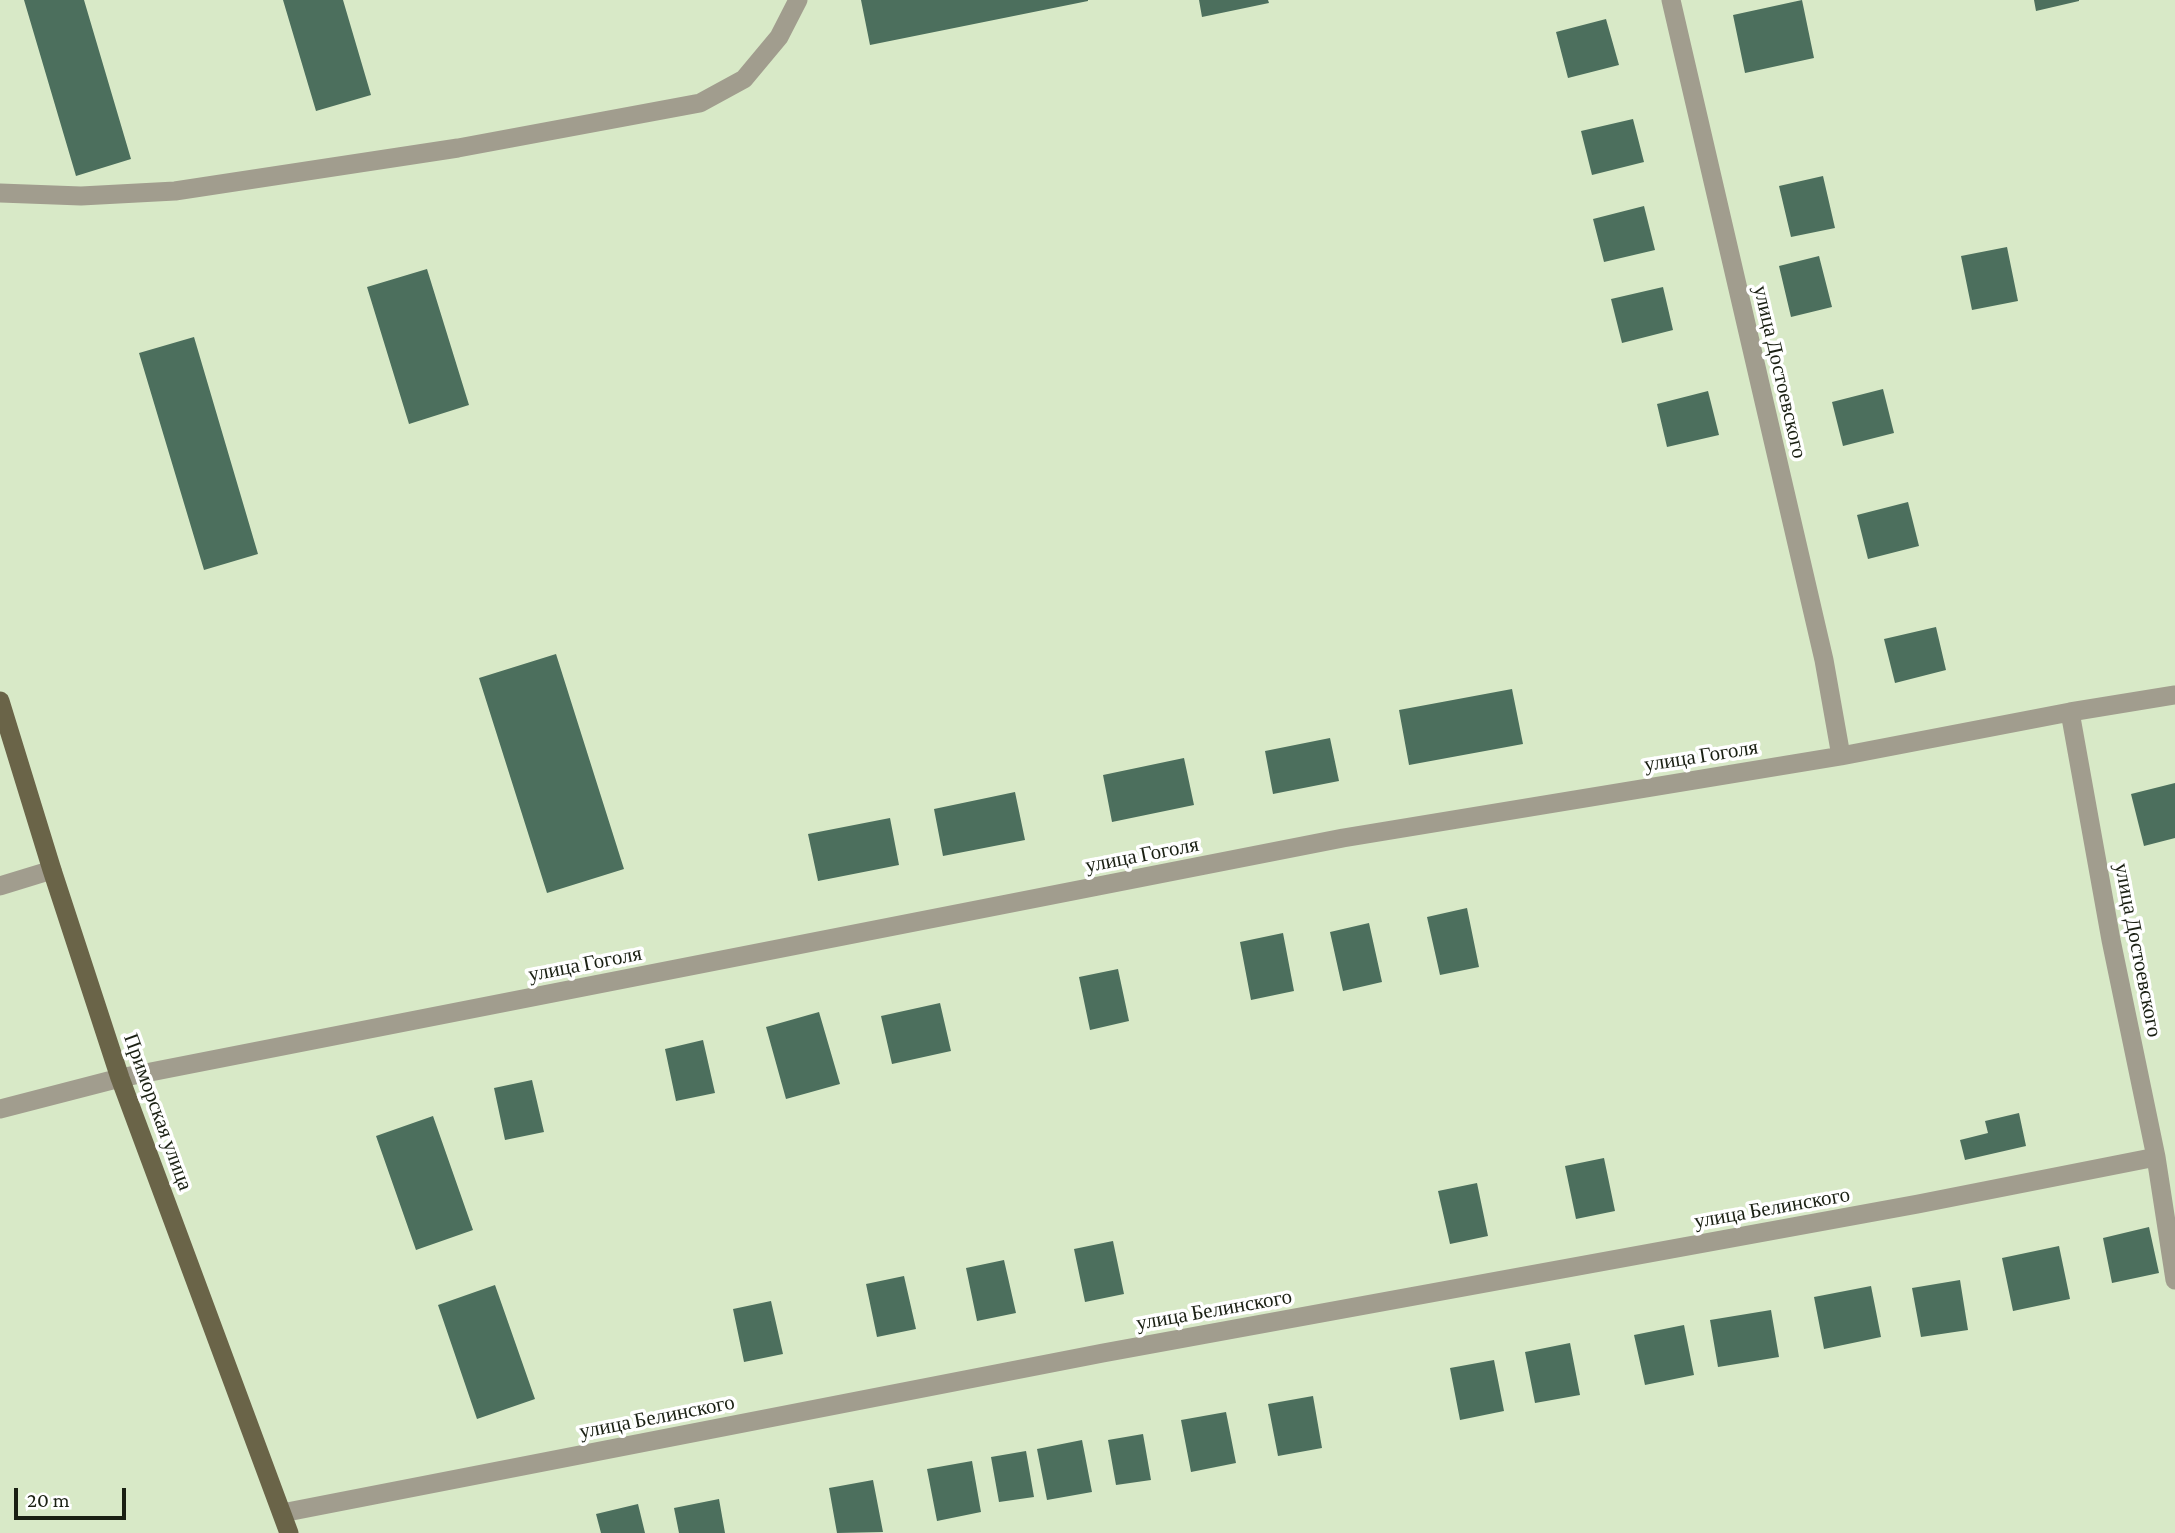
<!DOCTYPE html>
<html>
<head>
<meta charset="utf-8">
<style>
  body { margin:0 }
  #map { position:relative; width:2175px; height:1533px; overflow:hidden; background:#d8e9c7; font-family:"Crimson Pro",serif }
  canvas { display:block }
  .scale { position:absolute; left:14px; top:1488px; width:112px; height:32px; box-sizing:border-box; border:4px solid #1a2013; border-top:0; padding-left:9px; font-size:21px; line-height:24px; white-space:nowrap; color:#1a2013; -webkit-text-stroke:5px #fff; paint-order:stroke }
</style>
</head>
<body>
<div id="map">
<canvas width="2175" height="1533"></canvas>
<div class="scale">20 m</div>
</div>
<script>
const ctx = document.querySelector('canvas').getContext('2d');
ctx.lineJoin = 'round';
function fillPath(path, color) { ctx.fillStyle = color; ctx.fill(path, 'evenodd'); }
const poly = rows => new Path2D(rows.map(r => 'M' + r).join(''));
function stroke(path, color, width, dash) { ctx.strokeStyle = color; ctx.lineWidth = width; ctx.lineCap = dash ? 'butt' : 'round'; ctx.setLineDash(dash || []); ctx.stroke(path); }
function drawText(font, color, halo, rows, align = 'center') {
  ctx.font = font + ' "Crimson Pro",serif'; ctx.lineWidth = 7; ctx.setLineDash([]); ctx.textBaseline = 'middle'; ctx.strokeStyle = halo; ctx.fillStyle = color; for (const [text, x, y, turn = 0] of rows) {
    ctx.save(); ctx.translate(x, y); ctx.rotate((+turn || 0) * Math.PI / 180); ctx.textAlign = isNaN(turn) ? turn : align; if (halo) ctx.strokeText(text, 0, 0); ctx.fillText(text, 0, 0); ctx.restore();
  }
}
const building = poly([
  [24,0,84,0,131,159,76,176],
  [283,0,343,0,371,95,316,111],
  [861,0,1088,0,1088,1,870,45],
  [1199,0,1268,0,1269,3,1202,17],
  [1802,0,1814,58,1745,73,1733,15],
  [2034,0,2079,0,2079,1,2036,11],
  [1606,19,1619,65,1568,78,1556,32],
  [1633,119,1644,162,1592,175,1581,131],
  [1823,176,1835,228,1791,237,1779,186],
  [1644,206,1655,250,1604,262,1593,219],
  [2007,247,2018,301,1972,310,1961,256],
  [1819,256,1832,307,1791,317,1779,266],
  [427,269,469,405,409,424,367,287],
  [1663,287,1673,330,1622,343,1611,299],
  [194,337,258,554,204,570,139,353],
  [1883,389,1894,433,1843,446,1832,402],
  [1708,391,1719,435,1667,447,1657,404],
  [1908,502,1919,546,1868,559,1857,515],
  [1936,627,1946,670,1895,683,1884,639],
  [556,654,624,869,547,893,479,678],
  [1512,689,1523,744,1409,765,1399,710],
  [1330,738,1339,781,1273,794,1265,751],
  [1184,758,1194,805,1112,822,1103,775],
  [2175,783,2175,838,2144,846,2131,794],
  [1015,792,1025,840,943,856,934,809],
  [890,818,899,865,818,881,808,834],
  [1467,908,1479,967,1440,975,1427,917],
  [1369,923,1382,982,1343,991,1330,932],
  [1283,933,1294,991,1251,1000,1240,942],
  [1118,969,1129,1021,1090,1030,1079,977],
  [940,1003,951,1051,892,1064,881,1016],
  [819,1012,840,1084,786,1099,766,1027],
  [703,1040,715,1093,676,1101,665,1049],
  [532,1080,544,1132,505,1140,494,1088],
  [2019,1113,2026,1146,1965,1160,1960,1140,1988,1133,1985,1121],
  [433,1116,473,1230,416,1250,376,1136],
  [1604,1158,1615,1211,1576,1219,1565,1166],
  [1477,1183,1488,1236,1450,1244,1438,1191],
  [2149,1227,2159,1273,2112,1283,2103,1238],
  [1113,1241,1124,1294,1085,1302,1074,1249],
  [2059,1246,2070,1299,2013,1311,2002,1258],
  [1004,1260,1016,1313,977,1321,966,1268],
  [904,1276,916,1329,877,1337,866,1284],
  [1960,1280,1968,1330,1921,1337,1912,1288],
  [495,1285,535,1399,477,1419,438,1305],
  [1871,1286,1881,1337,1824,1349,1814,1297],
  [771,1301,783,1354,744,1362,733,1309],
  [1771,1310,1779,1357,1718,1367,1710,1320],
  [1684,1325,1694,1375,1645,1385,1634,1335],
  [1570,1343,1580,1395,1535,1403,1525,1352],
  [1494,1360,1504,1411,1460,1420,1450,1368],
  [1313,1396,1322,1448,1278,1456,1268,1404],
  [1226,1412,1236,1463,1191,1472,1181,1420],
  [1143,1434,1151,1480,1116,1485,1108,1440],
  [1082,1440,1092,1492,1047,1500,1037,1449],
  [1026,1451,1034,1497,999,1502,991,1457],
  [972,1461,981,1512,937,1521,927,1469],
  [873,1480,883,1532,837,1533,829,1488],
  [719,1499,725,1533,679,1533,674,1508],
  [638,1504,645,1533,601,1533,596,1514]
]);
const service = poly([
  [1671,0,1824,660,1841,756],
  [0,193,81,196,175,191,458,148,700,103,744,79,779,37,798,0],
  [2070,712,2111,940,2156,1157,2175,1280],
  [0,886,52,870],
  [0,1109,120,1078,1343,838,1841,756,2070,712,2175,695],
  [282,1513,1103,1353,1918,1204,2156,1157]
]);
const primary = poly([
  [0,701,52,870,120,1078,289,1533]
]);
const streetNames = [
  ["улица Достоевского",1780,372,77],
  ["улица Гоголя",1701,756,-9],
  ["улица Гоголя",1142,855,-11],
  ["улица Достоевского",2138,950,79],
  ["улица Гоголя",585,964,-11],
  ["Приморская улица",158,1112,70],
  ["улица Белинского",1772,1208,-10],
  ["улица Белинского",1214,1310,-10],
  ["улица Белинского",657,1417,-11]
];
fillPath(building, '#4c6f5d');
stroke(service, '#a19d8e', 19);
stroke(primary, '#6a6448', 19);
drawText('21px', '#1a2013', '#fff', streetNames);
</script>
</body>
</html>
